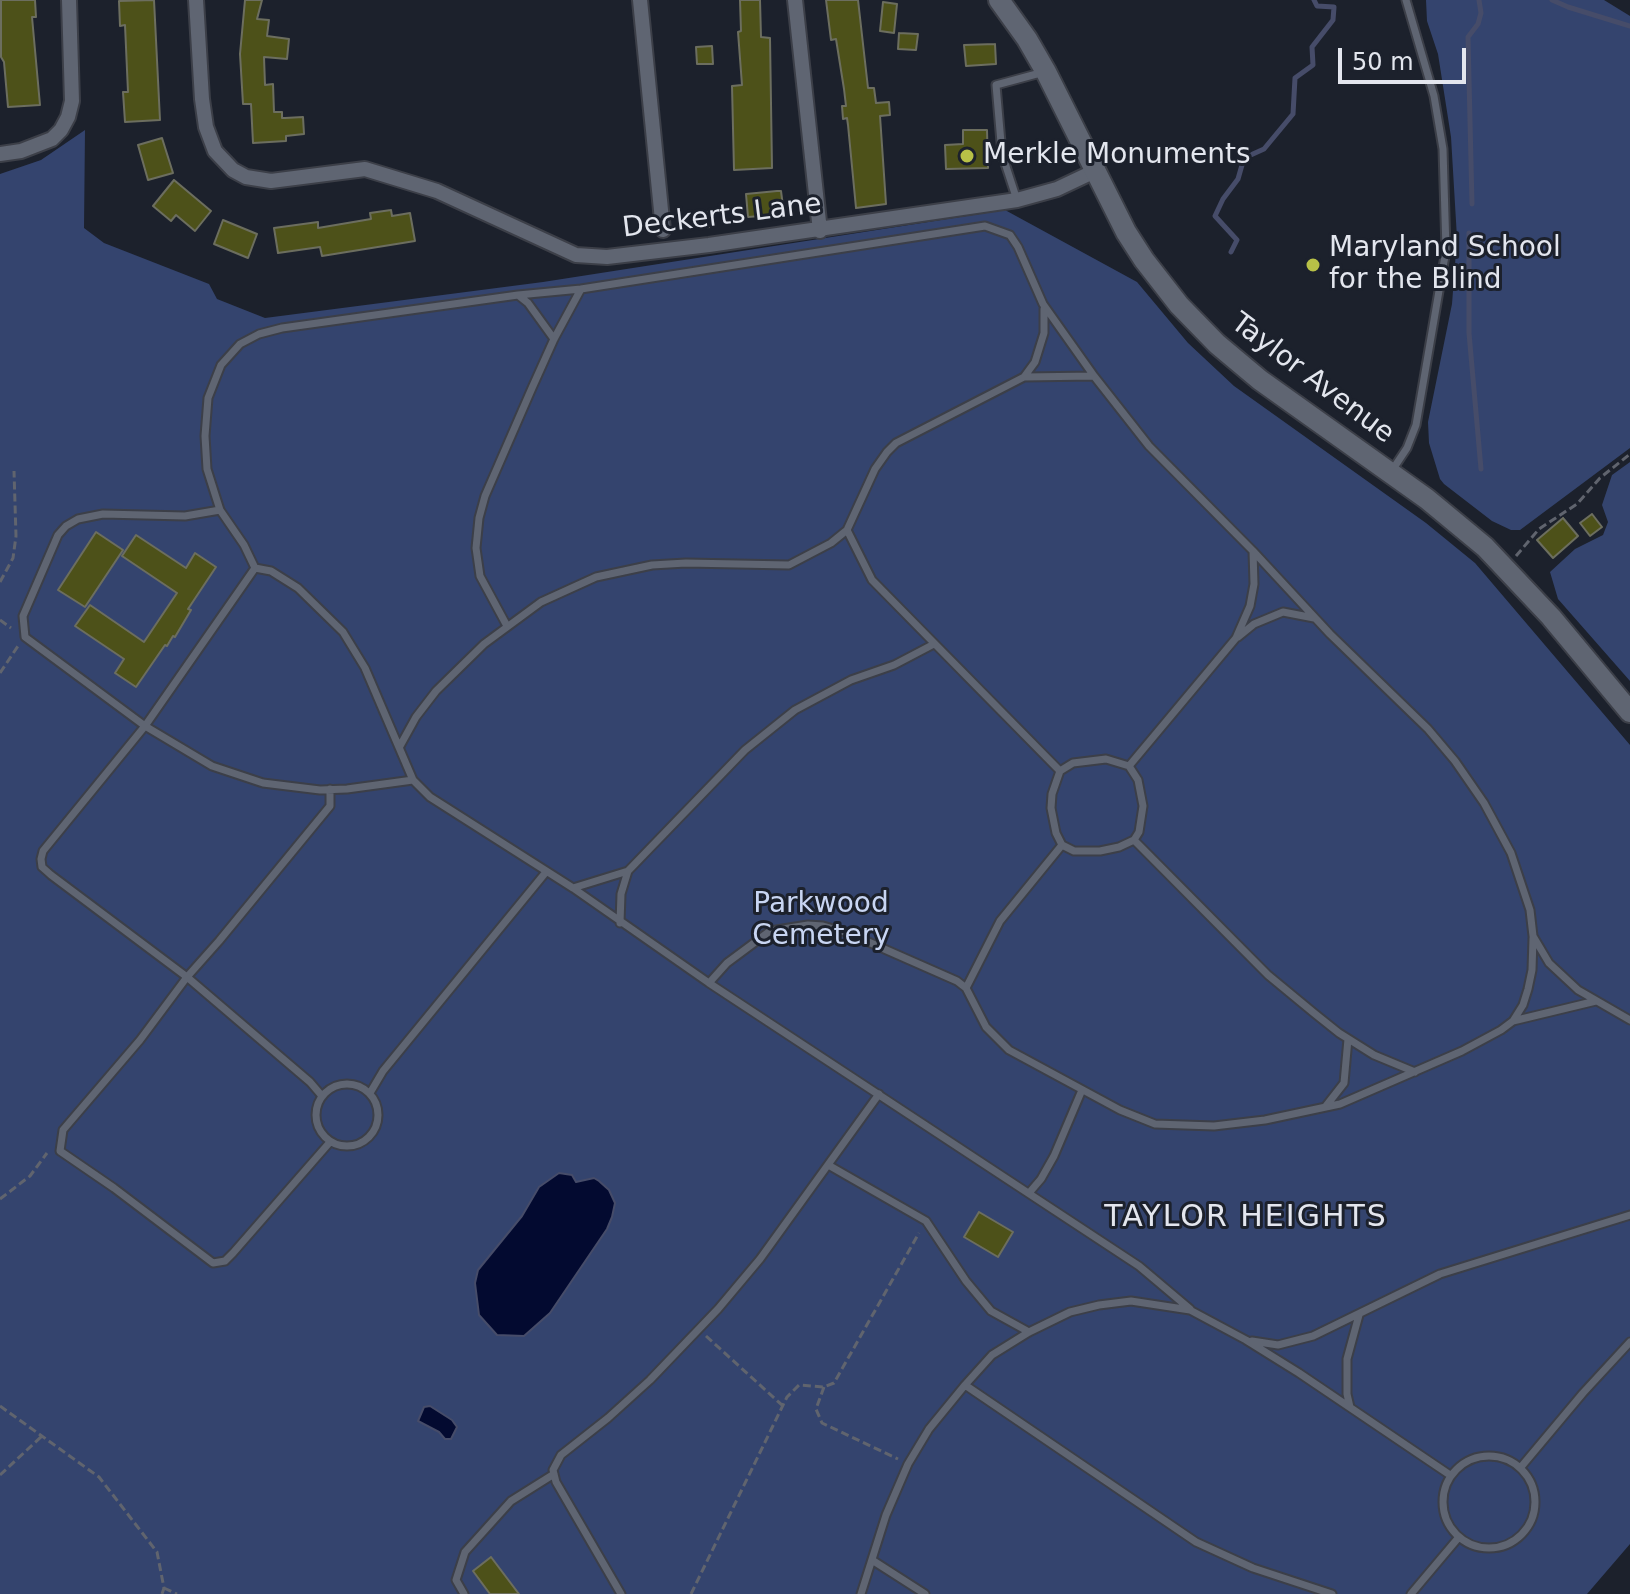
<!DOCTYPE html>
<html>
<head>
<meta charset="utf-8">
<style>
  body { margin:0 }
  #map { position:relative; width:1630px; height:1594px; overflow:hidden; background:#1c212c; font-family:"DejaVu Sans",sans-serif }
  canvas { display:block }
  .scale { position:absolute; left:1338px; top:48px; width:128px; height:36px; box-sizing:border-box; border:4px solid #e3e6ee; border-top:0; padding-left:10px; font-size:24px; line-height:28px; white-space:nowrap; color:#e3e6ee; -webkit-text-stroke:6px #1c212c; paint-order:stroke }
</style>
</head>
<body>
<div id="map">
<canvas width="1630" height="1594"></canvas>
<div class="scale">50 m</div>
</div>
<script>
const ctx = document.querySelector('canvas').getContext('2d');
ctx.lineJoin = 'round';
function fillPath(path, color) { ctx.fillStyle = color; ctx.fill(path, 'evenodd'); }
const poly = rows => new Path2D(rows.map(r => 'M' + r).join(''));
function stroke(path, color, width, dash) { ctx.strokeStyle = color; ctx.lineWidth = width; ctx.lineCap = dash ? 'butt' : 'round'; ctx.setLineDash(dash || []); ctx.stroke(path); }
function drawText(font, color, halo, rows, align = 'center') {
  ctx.font = font + ' "DejaVu Sans",sans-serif'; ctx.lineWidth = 6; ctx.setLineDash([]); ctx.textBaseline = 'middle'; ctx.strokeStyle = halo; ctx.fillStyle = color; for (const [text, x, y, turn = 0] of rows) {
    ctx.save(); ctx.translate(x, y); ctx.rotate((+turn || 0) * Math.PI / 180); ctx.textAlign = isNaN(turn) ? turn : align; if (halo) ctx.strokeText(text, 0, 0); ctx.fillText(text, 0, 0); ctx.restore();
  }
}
const green = poly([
  [1426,0,1604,0,1630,16,1630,448,1520,530,1511,530,1492,521,1444,484,1440,479,1429,443,1428,422,1452,304,1457,238,1451,137,1438,54,1427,21],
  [85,130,84,228,104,243,209,284,217,299,265,318,543,282,1005,210,1137,282,1188,343,1234,386,1426,523,1475,563,1630,745,1630,1544,1587,1594,0,1594,0,174,41,160],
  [1630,462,1630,681,1558,599,1550,572,1575,549,1603,535,1608,522,1602,505,1612,475]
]);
const water = poly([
  [559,1173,572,1175,576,1182,594,1178,599,1181,609,1190,615,1203,612,1217,607,1229,550,1313,524,1336,497,1335,479,1315,475,1283,478,1270,522,1216,539,1187,559,1173],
  [430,1406,452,1420,457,1427,451,1439,445,1439,439,1432,418,1421,424,1407,430,1406]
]);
const stream = poly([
  [1552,0,1568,7,1630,26],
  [1472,204,1468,37,1478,24,1481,13,1479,0],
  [1469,233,1469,333,1481,469],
  [1231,252,1237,240,1215,216,1223,199,1238,179,1244,158,1264,149,1293,114,1295,78,1313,65,1312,47,1333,20,1334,7,1317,6,1314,0]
]);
const building = poly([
  [1,0,35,0,36,17,32,17,40,105,8,107,4,62,1,57,1,0],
  [154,0,160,120,125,122,123,92,128,92,125,25,120,26,119,1,154,0],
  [245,0,262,0,257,19,269,20,267,36,289,39,287,59,264,57,265,85,273,84,274,112,282,112,282,118,285,118,303,117,304,134,286,136,286,141,253,143,251,104,243,104,240,54,245,0],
  [740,0,760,0,761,37,770,38,772,168,734,170,732,86,742,85,738,32,741,31,740,0],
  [826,0,858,0,868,88,874,88,876,103,889,102,890,115,880,116,886,204,856,208,848,125,847,118,843,119,842,106,846,106,844,89,836,39,831,40,826,0],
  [883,2,897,4,894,33,880,31,883,2],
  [899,33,918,34,916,50,898,49,899,33],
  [995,44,996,64,966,66,964,45,995,44],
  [712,46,713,64,697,64,696,47,712,46],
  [963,130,987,130,988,168,946,169,945,145,963,144,963,130],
  [162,138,173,173,148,180,138,145,162,138],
  [174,180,211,211,195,231,176,215,171,221,153,206,174,180],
  [777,191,781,191,784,214,748,217,746,194,777,191],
  [391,210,392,216,410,213,415,241,322,256,320,247,278,253,274,228,318,222,318,228,371,219,370,213,391,210],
  [709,212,710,227,695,228,694,213,709,212],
  [223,220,257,234,248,258,214,244,223,220],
  [1592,514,1602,527,1590,536,1580,523,1592,514],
  [1563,518,1578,536,1553,558,1537,540,1563,518],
  [96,532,123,550,85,607,58,590,96,532],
  [136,535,186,568,195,553,216,567,188,609,191,610,175,637,173,636,167,646,165,645,136,687,115,673,124,659,75,626,90,605,144,642,177,593,122,556,136,535],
  [979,1212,1013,1232,998,1257,964,1237,979,1212],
  [491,1557,519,1594,490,1594,473,1571,491,1557]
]);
const path = poly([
  [1516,556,1539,529,1577,504,1600,478,1630,454],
  [0,582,13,558,16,536,14,471],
  [0,620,11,628],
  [0,673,18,646],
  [0,1199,30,1176,47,1153],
  [706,1336,783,1406],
  [824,1387,816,1409,822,1423,898,1459],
  [0,1406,99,1477,157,1552,164,1588,162,1594],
  [0,1475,42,1436],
  [164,1588,177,1594],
  [691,1594,787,1397,799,1385,824,1387,834,1383,919,1233]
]);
const service = poly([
  [1017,200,1002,154,996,85,1044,72],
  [518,295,581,289],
  [1024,377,1035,362,1044,333,1044,309],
  [1391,472,1407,448,1416,425,1446,250,1443,149,1434,96,1406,0],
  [220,510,207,469,205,436,208,398,221,365,240,344,259,334,282,328,518,295,528,303,554,339],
  [847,530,872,580,1060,771],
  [1253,551,1330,634,1428,729,1455,761,1484,803,1511,853,1530,910,1533,936,1549,963,1578,990,1630,1020],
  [255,568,145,726,43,851,41,859,42,867,51,875,187,977,310,1082,322,1096],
  [507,626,480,576,476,548,479,518,485,496,532,388,554,339,581,289,985,226,1010,235,1018,247,1043,304,1094,376],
  [1238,637,1254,624,1283,612,1314,618],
  [400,746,416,717,436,691,484,644,541,602,596,577,652,565,686,563,789,565,831,543,847,530,875,469,887,452,896,443,1024,377,1094,376,1149,446,1253,551,1254,584,1250,606,1236,638,1129,766,1106,759,1073,763,1060,771,1052,794,1051,808,1056,833,1062,845,1074,851,1100,851,1119,847,1134,840,1139,832,1143,806,1138,780,1129,766],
  [413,780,365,668,343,632,298,588,271,571,255,568,244,545,220,510,185,516,103,514,78,519,66,526,58,535,23,616,25,637,145,726,212,766,263,783,320,790,347,789,413,780,430,797,573,888,709,983,727,963,770,931,808,925,823,926,848,933,957,981,966,988,986,1027,1009,1050,1120,1110,1155,1124,1214,1126,1265,1120,1340,1104,1462,1051,1501,1030,1513,1021,1596,1001],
  [330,789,330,806,219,941,187,977,140,1040,63,1130,60,1151,114,1188,213,1263,225,1261,233,1253,330,1142],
  [1134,840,1268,975,1314,1013,1339,1033,1374,1055,1415,1072],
  [573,888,628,871,745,750,795,710,851,680,894,665,934,644],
  [620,923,621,894,628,871],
  [709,983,1139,1266,1190,1309],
  [966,988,1000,921,1062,845],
  [1513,1021,1523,1005,1528,989,1532,970,1533,938],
  '316 1115a31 31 0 1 1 62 0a31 31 0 1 1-62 0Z',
  [370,1093,383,1071,546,872],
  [1326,1106,1344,1083,1348,1039],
  [830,1166,926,1221,966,1281,991,1311,1029,1332],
  [1029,1193,1041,1179,1054,1156,1082,1090],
  [1252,1341,1278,1345,1313,1336,1440,1274,1630,1215],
  [965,1385,1196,1542,1253,1568,1332,1594],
  [1350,1407,1347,1394,1347,1359,1359,1315],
  '1443 1502a46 46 0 1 1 92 0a46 46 0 1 1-92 0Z',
  [1521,1467,1583,1393,1630,1342],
  [872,1560,925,1594],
  [464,1594,456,1580,465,1552,511,1501,554,1474],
  [621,1594,556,1482,553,1470,561,1455,608,1418,650,1380,718,1309,760,1259,879,1094],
  [861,1594,886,1515,908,1464,929,1429,965,1385,992,1355,1029,1332,1070,1312,1099,1305,1131,1301,1190,1310,1246,1340,1299,1373,1450,1475],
  [1411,1594,1459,1537]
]);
const minor = poly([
  [196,0,202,99,206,127,215,151,233,170,246,177,271,181,365,169,437,191,576,255,607,257,709,245,1017,200,1057,189,1095,171],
  [640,0,663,230],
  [795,0,820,231],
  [0,154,21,151,52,139,61,130,68,117,72,101,69,0]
]);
const secondary = poly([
  [999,0,1027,39,1046,72,1126,232,1144,260,1179,305,1217,344,1260,380,1427,499,1485,547,1551,617,1630,712]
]);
const markers = [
  [967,156,8,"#b8c147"],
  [1313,265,8,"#b8c147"]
];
const poiNames = [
  ["Merkle Monuments",983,156],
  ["Maryland School",1329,249],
  ["for the Blind",1329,281]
];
const streetNames = [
  ["Deckerts Lane",722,217,-7],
  ["Taylor Avenue",1312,379,37]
];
const parkNames = [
  ["Parkwood",821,905],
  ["Cemetery",821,937]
];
const neighbourhoodNames = [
  ["TAYLOR HEIGHTS",1246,1218]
];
fillPath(green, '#34446e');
fillPath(water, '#030a30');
stroke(water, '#464c69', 2);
stroke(stream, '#464c69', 5);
fillPath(building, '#4d5119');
stroke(building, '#6c6e5f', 2);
stroke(service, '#3c3f48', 11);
stroke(minor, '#3c3f48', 18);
stroke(secondary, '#3c3f48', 24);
stroke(path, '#60646e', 3, [8, 4]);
stroke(service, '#5f6572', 7);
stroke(minor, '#5f6572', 14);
stroke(secondary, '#5f6572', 20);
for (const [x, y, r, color] of markers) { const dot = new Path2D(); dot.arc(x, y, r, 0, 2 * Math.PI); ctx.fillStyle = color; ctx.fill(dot); stroke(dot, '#1c212c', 3); }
drawText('28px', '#e3e6ee', '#1c212c', poiNames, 'left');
drawText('28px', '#e3e6ee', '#1c212c', streetNames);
drawText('28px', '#c8d5f2', '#1c212c', parkNames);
ctx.letterSpacing = '2px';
drawText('30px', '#e3e6ee', '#1c212c', neighbourhoodNames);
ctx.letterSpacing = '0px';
</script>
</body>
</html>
